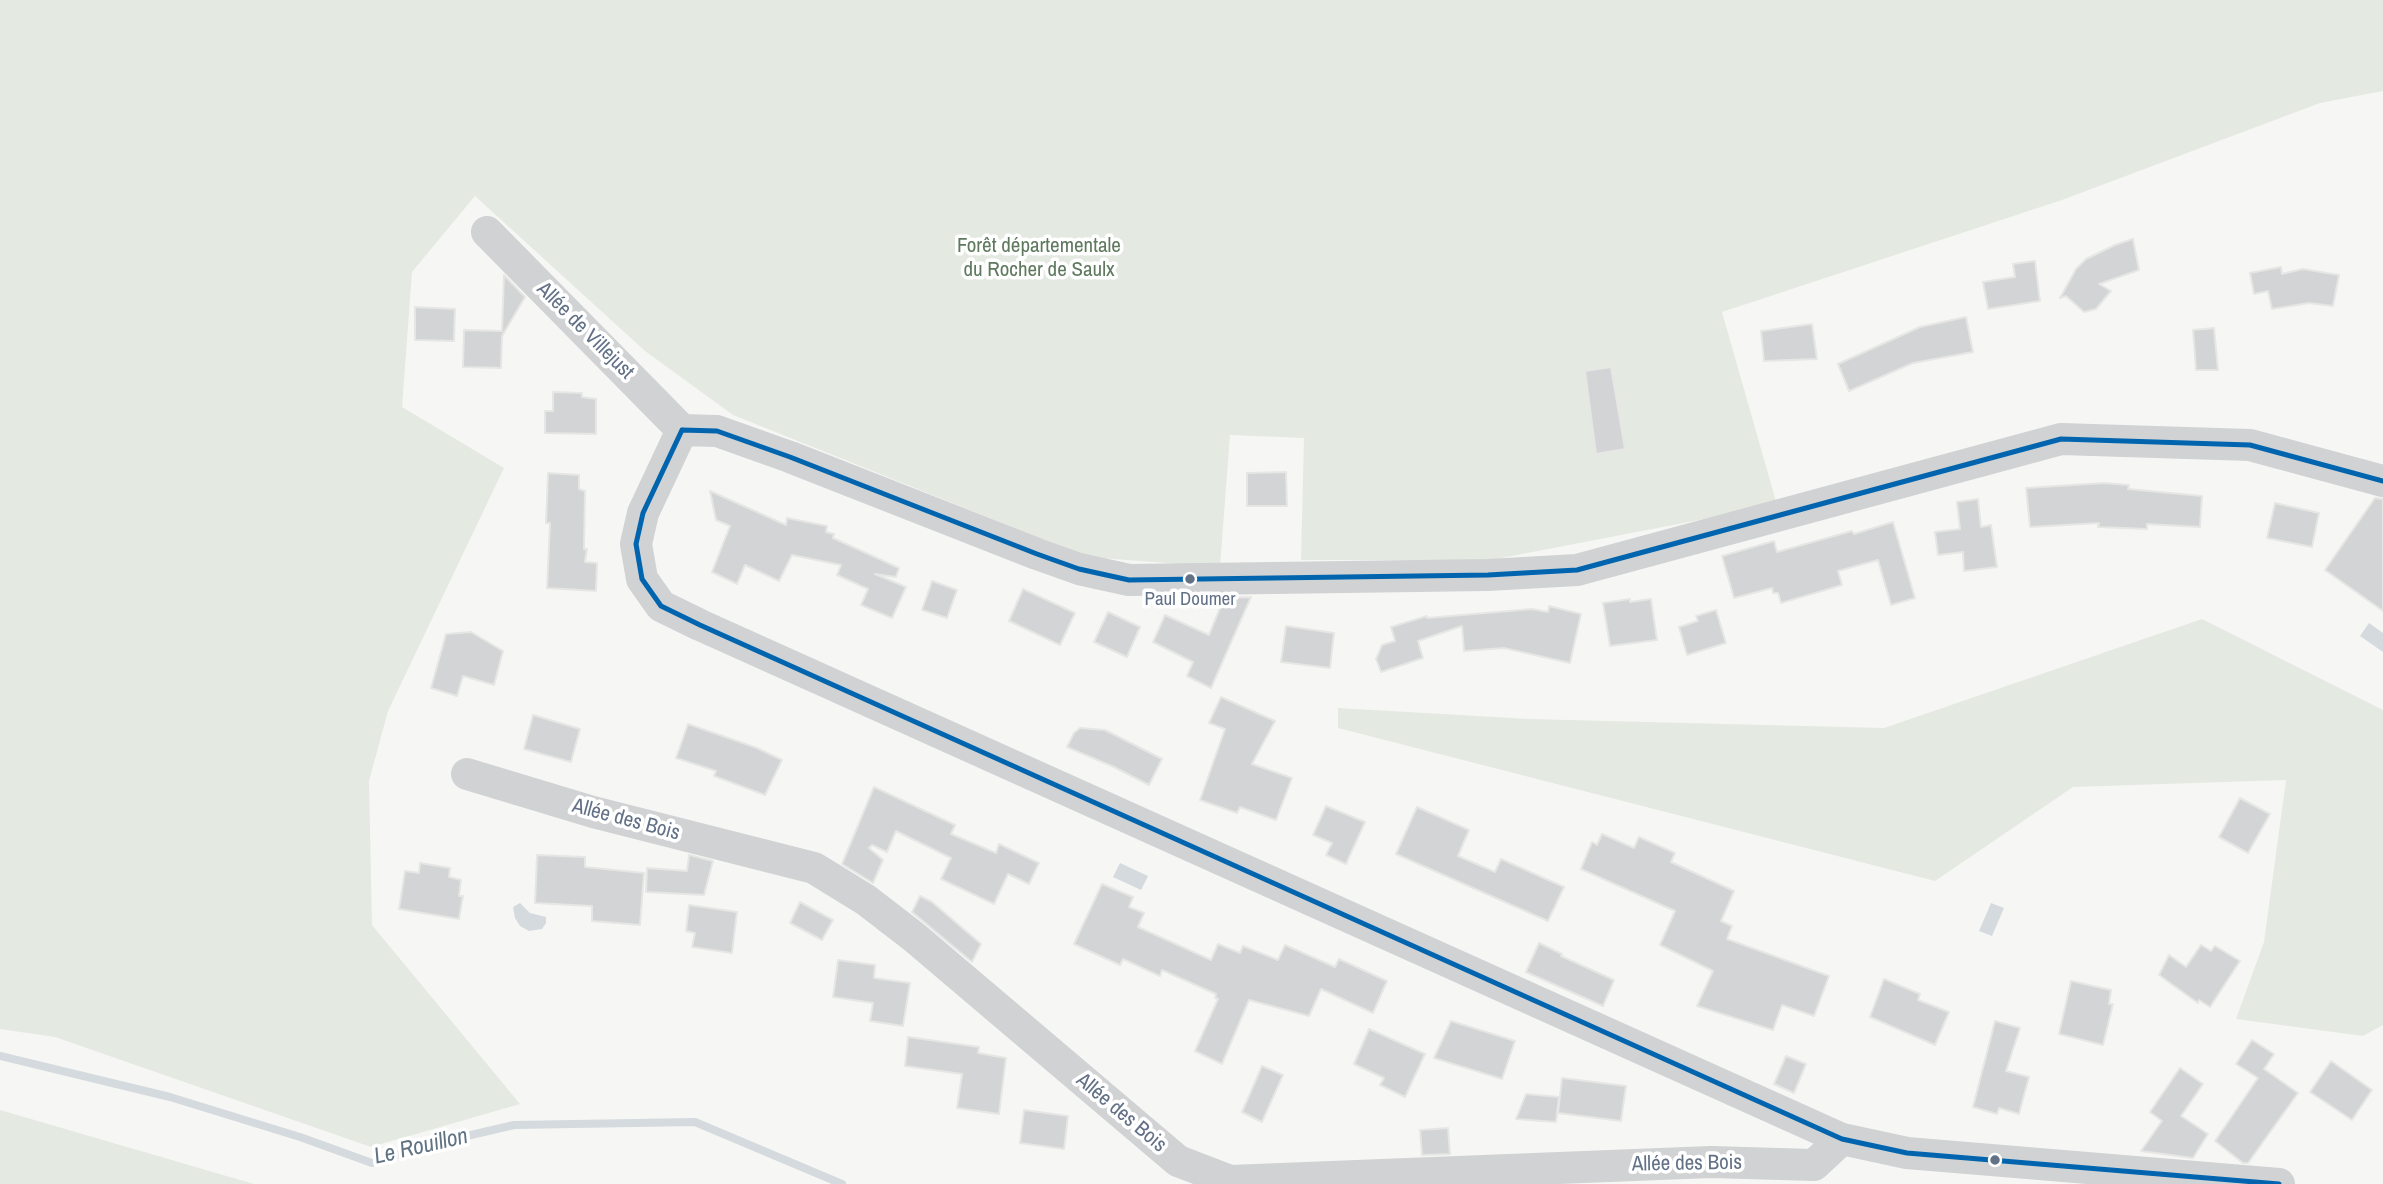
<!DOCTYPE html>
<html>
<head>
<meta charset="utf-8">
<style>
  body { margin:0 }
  canvas { display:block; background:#f6f6f4 }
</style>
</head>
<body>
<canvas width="2383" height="1184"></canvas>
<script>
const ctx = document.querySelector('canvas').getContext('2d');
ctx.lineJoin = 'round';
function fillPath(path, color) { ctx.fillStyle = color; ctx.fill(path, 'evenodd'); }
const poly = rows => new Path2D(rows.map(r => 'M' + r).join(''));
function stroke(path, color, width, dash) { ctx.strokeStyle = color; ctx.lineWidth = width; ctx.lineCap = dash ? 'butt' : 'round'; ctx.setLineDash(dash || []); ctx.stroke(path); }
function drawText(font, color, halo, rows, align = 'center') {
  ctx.font = font + ' "Archivo Narrow",sans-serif'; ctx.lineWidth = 7; ctx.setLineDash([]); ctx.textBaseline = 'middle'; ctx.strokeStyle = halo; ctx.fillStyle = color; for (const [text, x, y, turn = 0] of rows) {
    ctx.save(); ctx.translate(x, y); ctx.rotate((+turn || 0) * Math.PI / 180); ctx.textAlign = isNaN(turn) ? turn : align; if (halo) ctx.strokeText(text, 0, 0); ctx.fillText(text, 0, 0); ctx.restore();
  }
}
const green = poly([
  [0,0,2383,0,2383,91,2320,103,2062,200,1722,312,1777,505,1491,560,1301,560,1304,438,1230,435,1220,567,1087,557,733,415,645,351,475,196,412,272,402,407,504,468,388,711,369,781,372,925,520,1104,371,1147,55,1037,0,1029],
  [2202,619,2383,710,2383,1025,2363,1036,2236,1019,2264,942,2286,780,2073,787,1935,881,1338,728,1338,708,1529,719,1884,728],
  [0,1110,254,1184,0,1184]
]);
const water = poly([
  [2369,623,2383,633,2383,652,2360,636],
  [1120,863,1148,876,1141,890,1113,877],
  [520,903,530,913,546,917,546,923,542,929,529,931,520,926,515,918,513,907],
  [1991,903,2004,908,1992,936,1979,931]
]);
const stream = poly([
  [0,1056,170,1097,300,1137,372,1163,428,1145,514,1125,695,1122,842,1184]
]);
const building = poly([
  [2133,239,2139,270,2099,284,2111,291,2096,309,2084,312,2066,296,2060,298,2076,269,2086,259,2115,245,2133,239],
  [2035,261,2040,301,1988,309,1983,282,2015,277,2013,264,2035,261],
  [2281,267,2282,274,2303,269,2339,275,2333,306,2309,303,2272,309,2268,291,2254,294,2250,273,2281,267],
  [504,275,525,297,502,336,501,368,463,367,464,330,502,331,504,275],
  [415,307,455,309,454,341,415,340,415,307],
  [1966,317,1973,352,1913,363,1849,391,1838,364,1920,327,1966,317],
  [1812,324,1817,359,1764,361,1761,331,1812,324],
  [2214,328,2218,370,2196,370,2193,330,2214,328],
  [1611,367,1625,449,1596,454,1585,371,1611,367],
  [553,392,582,393,582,397,596,399,596,434,545,433,545,411,553,411,553,392],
  [1286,472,1287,506,1247,506,1247,473,1286,472],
  [548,473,579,475,579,489,585,491,584,549,587,549,585,562,597,563,596,591,547,588,550,523,546,523,548,473],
  [2104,483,2129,485,2128,489,2202,496,2200,527,2147,524,2147,529,2098,527,2099,523,2030,527,2026,488,2104,483],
  [710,491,786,525,787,518,827,526,826,532,834,534,833,538,899,568,896,577,875,574,906,587,892,618,861,605,868,589,837,575,841,565,792,555,779,581,745,565,737,584,712,572,730,526,716,520,710,491],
  [2375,498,2383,499,2383,611,2325,570,2375,498],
  [1978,499,1981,527,1991,525,1997,567,1964,571,1963,552,1938,555,1935,532,1960,529,1957,502,1978,499],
  [2275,503,2319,513,2312,547,2267,538,2275,503],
  [1893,522,1915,598,1891,605,1878,560,1838,571,1842,585,1781,603,1778,593,1773,593,1772,588,1734,598,1722,556,1774,541,1777,552,1852,531,1854,534,1893,522],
  [932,581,957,590,947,618,922,610,932,581],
  [1023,589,1075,613,1060,645,1009,621,1023,589],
  [1251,597,1211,688,1187,676,1193,662,1153,642,1165,615,1209,635,1224,598,1251,597],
  [1630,599,1630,602,1651,599,1657,640,1610,646,1603,603,1630,599],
  [1549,606,1581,614,1570,663,1504,648,1464,651,1462,626,1418,641,1423,658,1381,672,1376,659,1382,645,1395,641,1391,627,1427,616,1427,618,1532,609,1548,612,1549,606],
  [1716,610,1726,643,1687,655,1679,627,1698,621,1696,616,1716,610],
  [1108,612,1140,627,1127,657,1094,642,1108,612],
  [1286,626,1334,633,1330,668,1281,662,1286,626],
  [471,632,503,651,494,685,463,676,457,696,431,688,446,634,471,632],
  [1221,697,1275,721,1252,764,1292,778,1276,820,1240,807,1237,813,1200,800,1225,729,1209,723,1221,697],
  [533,715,580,729,571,762,524,749,533,715],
  [688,724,757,748,782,760,765,795,714,776,716,771,676,758,688,724],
  [1080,728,1105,730,1162,759,1149,785,1114,767,1067,747,1074,733,1080,728],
  [874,787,955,825,951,834,996,853,999,844,1039,863,1029,884,1008,874,994,904,941,879,951,858,896,831,887,852,872,845,869,848,883,860,873,883,842,864,874,787],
  [2240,798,2270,814,2248,853,2219,837,2240,798],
  [1326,806,1365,822,1346,864,1326,855,1332,843,1313,835,1326,806],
  [1417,807,1469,830,1458,856,1495,872,1501,859,1564,887,1548,921,1396,854,1417,807],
  [1602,834,1634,848,1639,837,1675,853,1671,862,1734,891,1721,921,1732,926,1727,939,1829,976,1814,1016,1782,1005,1773,1030,1697,1006,1713,971,1660,945,1675,911,1581,869,1592,842,1597,845,1602,834],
  [537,855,585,857,585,867,644,873,640,925,592,921,592,906,535,903,537,855],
  [689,855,713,861,704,895,646,892,647,868,687,871,689,855],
  [420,863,450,868,449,877,461,880,459,896,463,896,459,919,399,909,405,871,419,873,420,863],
  [1102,884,1133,897,1129,907,1144,913,1138,927,1211,960,1218,944,1240,953,1243,946,1278,960,1285,945,1335,967,1339,959,1387,981,1373,1013,1321,989,1309,1016,1249,1000,1222,1064,1195,1051,1218,999,1215,998,1216,994,1162,970,1160,976,1123,959,1120,965,1074,944,1102,884],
  [920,896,932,902,981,944,972,962,912,912,920,896],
  [800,902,833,920,822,940,790,923,800,902],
  [689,905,737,912,732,953,692,947,695,933,686,931,689,905],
  [1539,943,1562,954,1561,956,1614,980,1603,1006,1526,972,1539,943],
  [2201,945,2211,951,2215,946,2240,961,2210,1007,2199,1000,2198,1003,2159,975,2169,955,2186,967,2201,945],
  [838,960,875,965,874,978,910,983,903,1026,870,1021,873,1003,833,997,838,960],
  [1884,979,1920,994,1918,1000,1949,1012,1935,1045,1870,1017,1884,979],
  [2071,981,2111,990,2109,1004,2113,1004,2103,1045,2059,1034,2071,981],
  [1451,1021,1515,1041,1502,1079,1434,1058,1451,1021],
  [1995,1021,2020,1028,2006,1071,2029,1077,2019,1114,1999,1108,1997,1114,1973,1107,1995,1021],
  [1369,1029,1425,1054,1405,1097,1380,1085,1384,1078,1354,1064,1369,1029],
  [908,1037,979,1047,978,1053,1006,1058,999,1114,957,1108,962,1074,905,1066,908,1037],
  [2252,1040,2274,1054,2264,1069,2298,1093,2248,1163,2243,1163,2215,1141,2258,1078,2236,1064,2252,1040],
  [1786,1056,1806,1064,1794,1093,1774,1084,1786,1056],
  [2331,1061,2372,1090,2352,1120,2310,1092,2331,1061],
  [1262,1066,1283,1075,1262,1122,1242,1112,1262,1066],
  [2180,1068,2203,1084,2181,1116,2208,1134,2193,1158,2141,1151,2162,1121,2150,1112,2180,1068],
  [1562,1078,1626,1086,1621,1121,1558,1113,1562,1078],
  [1526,1094,1559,1097,1556,1122,1516,1119,1526,1094],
  [1024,1110,1068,1116,1064,1149,1020,1143,1024,1110],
  [1448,1128,1450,1154,1422,1155,1420,1130,1448,1128]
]);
const street = poly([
  [487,232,682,430],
  [682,430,643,513,636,544,642,579,661,606,700,625,1842,1139,1907,1153,2279,1184],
  [682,430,717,431,790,457,1037,554,1079,569,1129,580,1488,575,1577,570,2061,439,2250,445,2383,481],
  [467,774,593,812,814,868,866,900,914,937,1178,1161,1230,1181,1711,1162,1814,1165,1842,1139]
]);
const bus1 = poly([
  [682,430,643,513,636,544,642,579,661,606,700,625,1842,1139,1907,1153,2279,1184],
  [682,430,717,431,790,457,1037,554,1079,569,1129,580,1488,575,1577,570,2061,439,2250,445,2383,481]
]);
const markers = [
  [1190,579,6,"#637187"],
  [1995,1160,6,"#637187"]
];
const busNames = [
  ["Paul Doumer",1190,600]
];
const parkNames = [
  ["Forêt départementale",1039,246],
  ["du Rocher de Saulx",1039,270]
];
const streetNames = [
  ["Allée de Villejust",585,331,45],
  ["Allée des Bois",626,820,15],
  ["Allée des Bois",1121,1113,40],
  ["Allée des Bois",1687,1164,-1]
];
const waterNames = [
  ["Le Rouillon",421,1147,-13]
];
fillPath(green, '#e4eae2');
fillPath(water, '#d4dade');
stroke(stream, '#d4dade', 8);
fillPath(building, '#d3d4d5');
stroke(building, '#e6e6e4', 2);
stroke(street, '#d1d2d3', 32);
stroke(bus1, '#0065ae', 5);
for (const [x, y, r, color] of markers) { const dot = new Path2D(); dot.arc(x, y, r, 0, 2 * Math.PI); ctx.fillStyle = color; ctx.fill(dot); stroke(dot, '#fff', 2.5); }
drawText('19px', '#637187', '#fff', busNames);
drawText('21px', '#5f795f', '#fff', parkNames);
drawText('21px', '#637187', '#fff', streetNames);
drawText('italic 23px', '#5f7383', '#fff', waterNames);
</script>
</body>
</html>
